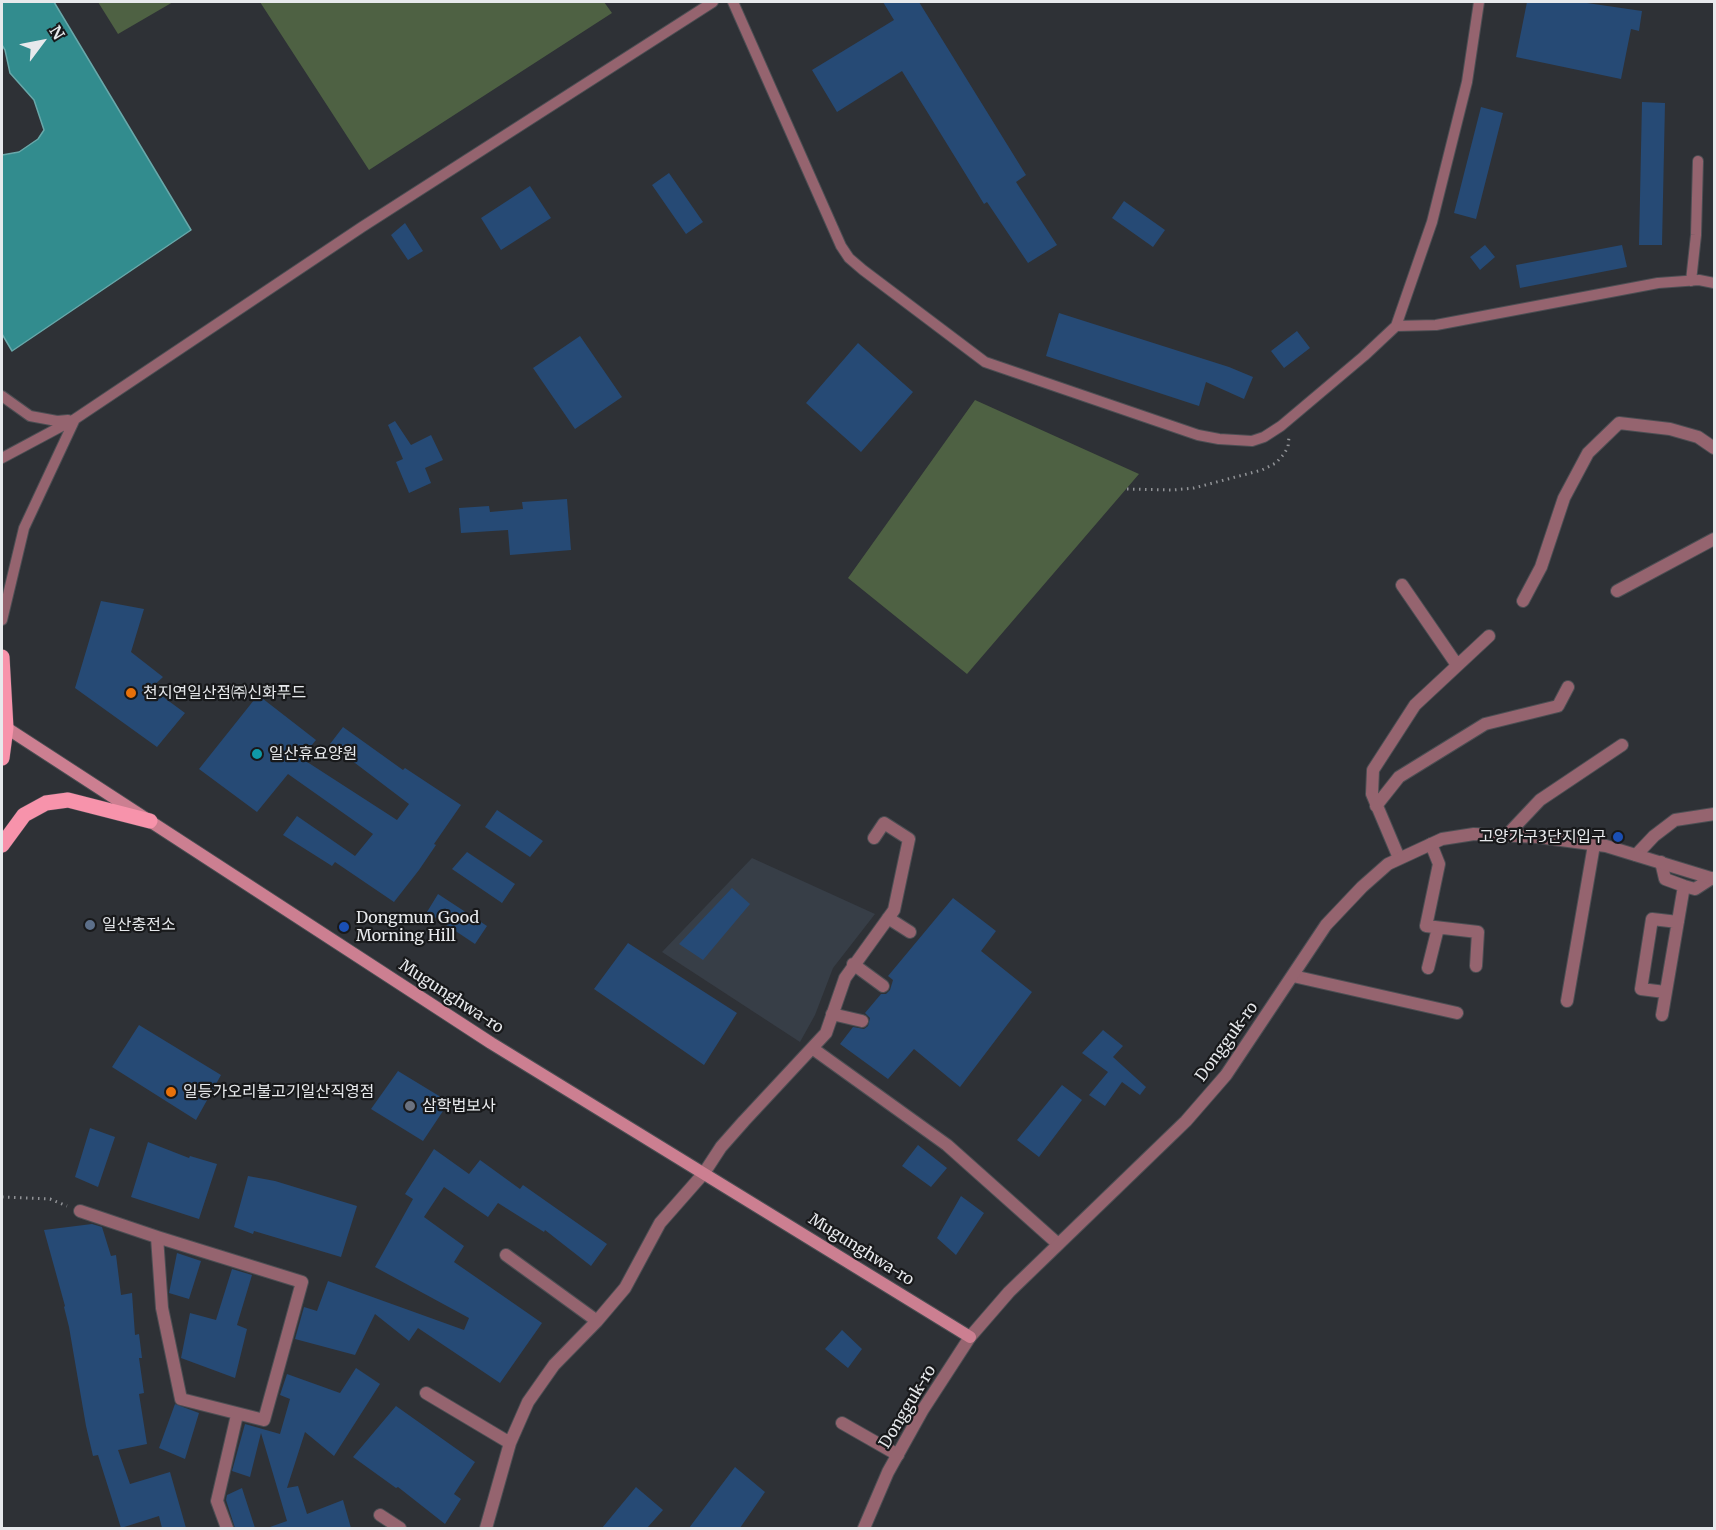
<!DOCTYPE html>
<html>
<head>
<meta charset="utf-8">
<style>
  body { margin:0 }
  #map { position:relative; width:1716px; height:1530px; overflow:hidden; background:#2e3136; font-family:Merriweather,serif }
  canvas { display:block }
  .frame { position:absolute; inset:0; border:3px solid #e7e9ec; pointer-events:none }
  .north { position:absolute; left:12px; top:12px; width:60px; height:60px; -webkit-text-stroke:4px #18191b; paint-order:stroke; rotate:58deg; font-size:16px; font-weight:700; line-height:24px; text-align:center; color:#e7e9ec }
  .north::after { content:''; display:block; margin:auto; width:21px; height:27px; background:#e7e9ec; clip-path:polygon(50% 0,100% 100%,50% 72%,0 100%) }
</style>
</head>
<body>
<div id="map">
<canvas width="1716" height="1530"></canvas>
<div class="frame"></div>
<div class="north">N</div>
</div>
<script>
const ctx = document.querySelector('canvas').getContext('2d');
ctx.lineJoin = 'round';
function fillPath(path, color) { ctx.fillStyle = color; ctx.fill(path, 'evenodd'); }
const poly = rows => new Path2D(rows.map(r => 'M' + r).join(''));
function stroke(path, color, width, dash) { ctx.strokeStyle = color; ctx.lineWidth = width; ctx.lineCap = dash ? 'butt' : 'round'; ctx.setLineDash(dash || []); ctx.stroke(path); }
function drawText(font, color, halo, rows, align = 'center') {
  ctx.font = font + ' Merriweather,"Noto Sans KR",serif'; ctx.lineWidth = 4.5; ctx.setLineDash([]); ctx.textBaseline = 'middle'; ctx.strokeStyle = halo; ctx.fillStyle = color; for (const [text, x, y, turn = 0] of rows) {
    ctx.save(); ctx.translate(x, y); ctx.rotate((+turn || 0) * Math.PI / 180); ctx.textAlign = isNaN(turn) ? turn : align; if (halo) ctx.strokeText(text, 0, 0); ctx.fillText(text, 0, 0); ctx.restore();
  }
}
const built = poly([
  [752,858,875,914,833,968,815,1015,800,1042,662,952]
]);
const green = poly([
  [98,2,173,2,118,34],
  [260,2,604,2,612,13,369,170],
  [975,400,1139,474,967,674,848,578]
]);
const water = poly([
  [2,2,54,2,191,230,12,351,2,334,2,155,19,152,38,139,44,130,34,100,10,73,5,50,2,45,2,2]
]);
const building = poly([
  [883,2,919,2,1026,175,1016,182,1057,245,1028,263,987,202,984,204,902,71,837,112,812,70,894,20],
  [1527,2,1580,2,1642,11,1639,31,1631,29,1621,79,1516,57],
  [1642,102,1665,103,1662,245,1639,245],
  [1481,107,1503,113,1476,219,1454,213],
  [669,173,703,222,686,234,652,185],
  [530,186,551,218,501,250,481,218],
  [1124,201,1165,230,1153,247,1112,218],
  [405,223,423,251,408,260,391,235],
  [1485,245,1495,257,1480,270,1470,257],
  [1622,245,1627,267,1520,288,1516,265],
  [1059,313,1229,367,1253,377,1244,399,1206,382,1199,406,1046,356],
  [1297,331,1310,348,1284,368,1271,351],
  [580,336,622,397,575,429,533,368],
  [858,343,913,392,861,452,806,403],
  [395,421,411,445,431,435,443,460,425,468,431,483,409,493,396,462,403,459,388,425],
  [567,499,571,550,510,555,508,530,461,533,459,508,489,506,490,512,523,509,522,502],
  [101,601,144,609,131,652,163,677,151,688,185,713,157,747,75,688],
  [258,695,316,740,301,758,397,820,409,804,330,744,343,727,403,770,405,768,461,805,434,844,436,845,419,870,394,902,335,862,332,866,283,835,297,816,355,856,373,834,288,774,257,812,199,769],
  [497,810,543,841,530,857,485,827],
  [467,852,515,884,502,903,452,869],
  [732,888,750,904,703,960,679,944],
  [438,894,487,926,475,944,427,912],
  [953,898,996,931,981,951,1032,992,960,1087,914,1049,888,1079,840,1044,853,1027,864,1029,868,1026,870,1018,865,1013,881,994,886,994,890,990,893,980,888,976],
  [628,943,737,1013,704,1065,594,989],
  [139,1025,221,1075,196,1120,112,1067],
  [1103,1030,1123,1046,1113,1057,1146,1087,1140,1095,1122,1082,1105,1106,1089,1095,1108,1072,1082,1053],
  [398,1071,449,1102,423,1141,371,1109],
  [1062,1085,1082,1100,1039,1157,1017,1140],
  [90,1128,115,1137,98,1187,75,1177],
  [148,1142,189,1158,190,1156,217,1164,199,1219,131,1197],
  [918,1145,947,1168,931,1187,902,1166],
  [434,1149,469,1174,480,1160,520,1189,523,1185,607,1244,591,1266,545,1230,544,1232,498,1203,488,1217,444,1187,424,1217,464,1246,454,1262,542,1323,500,1383,418,1328,409,1341,375,1314,355,1355,295,1339,304,1307,317,1311,328,1281,464,1330,469,1318,375,1267,413,1199,405,1194],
  [248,1176,275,1181,357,1206,341,1257,254,1231,253,1234,234,1227],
  [961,1196,984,1213,956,1255,937,1238],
  [92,1224,102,1227,111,1256,116,1255,121,1295,132,1293,135,1335,139,1334,142,1358,139,1358,144,1393,139,1394,147,1444,118,1450,130,1484,170,1472,186,1528,162,1528,159,1516,121,1528,98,1455,93,1456,86,1426,69,1327,64,1307,65,1306,44,1230],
  [177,1253,201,1261,189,1299,169,1293],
  [232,1269,252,1275,237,1325,247,1329,235,1378,181,1358,190,1313,216,1320],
  [842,1330,862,1349,848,1368,825,1349],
  [356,1368,380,1384,334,1456,305,1432,287,1488,298,1486,307,1514,343,1500,351,1528,271,1528,270,1527,287,1521,261,1433,250,1477,232,1471,245,1424,280,1434,290,1399,280,1395,287,1374,340,1393],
  [175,1404,199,1413,185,1459,159,1448],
  [396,1406,475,1462,454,1494,461,1499,445,1524,398,1487,396,1488,353,1457],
  [735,1467,765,1492,740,1528,689,1528],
  [636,1487,663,1510,647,1528,602,1528],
  [242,1488,255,1528,235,1528,226,1500,227,1495]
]);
const path = poly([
  [1127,489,1173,490,1194,488,1262,470,1276,463,1284,454,1288,447,1289,437],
  [2,1197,50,1199,67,1206]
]);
const service = poly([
  [733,2,841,246,849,258,863,270,985,362,1198,435,1219,439,1252,441,1264,437,1281,426,1364,356,1396,326,1432,222,1467,82,1479,2],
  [1691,281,1696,235,1698,161],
  [1396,326,1436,325,1658,283,1699,280,1714,283],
  [2,396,30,416,57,421,68,420],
  [2,458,75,419,362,227,713,2],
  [2,620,24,528,75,419]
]);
const minor = poly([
  [1402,585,1457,665],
  [1617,591,1714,539],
  [1523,601,1541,567,1564,498,1588,453,1619,423,1670,429,1698,437,1714,448],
  [1376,806,1399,777,1485,724,1558,706,1568,687],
  [1507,835,1540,800,1622,745],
  [1431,844,1439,864,1426,926,1478,932,1476,966],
  [1636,855,1654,836,1675,820,1714,814],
  [1399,858,1372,794,1373,770,1415,705,1489,636],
  [1661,862,1665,879,1684,886,1695,889,1712,878],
  [888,918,910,932],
  [853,964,883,986],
  [1428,968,1438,928],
  [1293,976,1457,1013],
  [1665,992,1641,989,1652,919,1678,922],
  [1567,1001,1594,845],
  [832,1014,862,1021],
  [1662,1015,1684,886],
  [812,1048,947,1145,1058,1244],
  [80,1211,157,1237],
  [157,1237,302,1282,264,1420,181,1399,162,1308,157,1237],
  [506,1255,597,1321],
  [426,1393,510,1443],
  [842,1423,898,1455],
  [380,1515,400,1528],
  [227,1528,217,1501,237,1415],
  [486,1528,510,1443,528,1402,554,1365,597,1321,625,1288,660,1223,704,1173,721,1147,744,1121,826,1033,845,978,894,910,909,839,884,823,874,838]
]);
const tertiary = poly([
  [864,1528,888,1472,922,1411,970,1337,1009,1292,1186,1121,1226,1075,1326,925,1362,887,1388,864,1442,839,1474,834,1538,837,1606,846,1714,879]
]);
const secondary = poly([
  [2,725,491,1043,970,1337]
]);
const primary = poly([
  [2,657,6,728,2,758],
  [2,845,24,815,46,803,68,800,150,821]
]);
const markers = [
  [131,693,6,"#e8710a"],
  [257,754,6,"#0f9aa8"],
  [1618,837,6,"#1a4fb4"],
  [90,925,6,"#5c6f8a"],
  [344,927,6,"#1a4fb4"],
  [171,1092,6,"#e8710a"],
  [410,1106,6,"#6b7280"]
];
const poiNames = [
  ["천지연일산점㈜신화푸드",143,693],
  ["일산휴요양원",269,754],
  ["고양가구3단지입구",1606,837,"right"],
  ["Dongmun Good",356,918],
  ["Morning Hill",356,936],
  ["일산충전소",102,925],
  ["일등가오리불고기일산직영점",183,1092],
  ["삼학법보사",422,1106]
];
const streetNames = [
  ["Mugunghwa-ro",451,997,33],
  ["Dongguk-ro",1227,1042,-54],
  ["Mugunghwa-ro",861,1250,32],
  ["Dongguk-ro",908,1407,-59]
];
fillPath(built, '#373e47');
fillPath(green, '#4e6143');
fillPath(water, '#328c8e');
stroke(water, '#68a8aa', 1.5);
fillPath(building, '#264a75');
stroke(service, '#4c4e53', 12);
stroke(minor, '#4c4e53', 14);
stroke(tertiary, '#4c4e53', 14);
stroke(secondary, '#4c4e53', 14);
stroke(primary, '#4c4e53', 16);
stroke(path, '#919397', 3, [1.5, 4.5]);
stroke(service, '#95646f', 10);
stroke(minor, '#95646f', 12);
stroke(tertiary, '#95646f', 12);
stroke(secondary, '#cc7f91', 12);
stroke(primary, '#f793ab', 15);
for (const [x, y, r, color] of markers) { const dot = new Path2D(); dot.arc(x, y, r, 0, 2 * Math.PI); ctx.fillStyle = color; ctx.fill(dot); stroke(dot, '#18191b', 2); }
drawText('16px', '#e7e9ec', '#18191b', poiNames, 'left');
drawText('16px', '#e7e9ec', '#18191b', streetNames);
</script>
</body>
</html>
